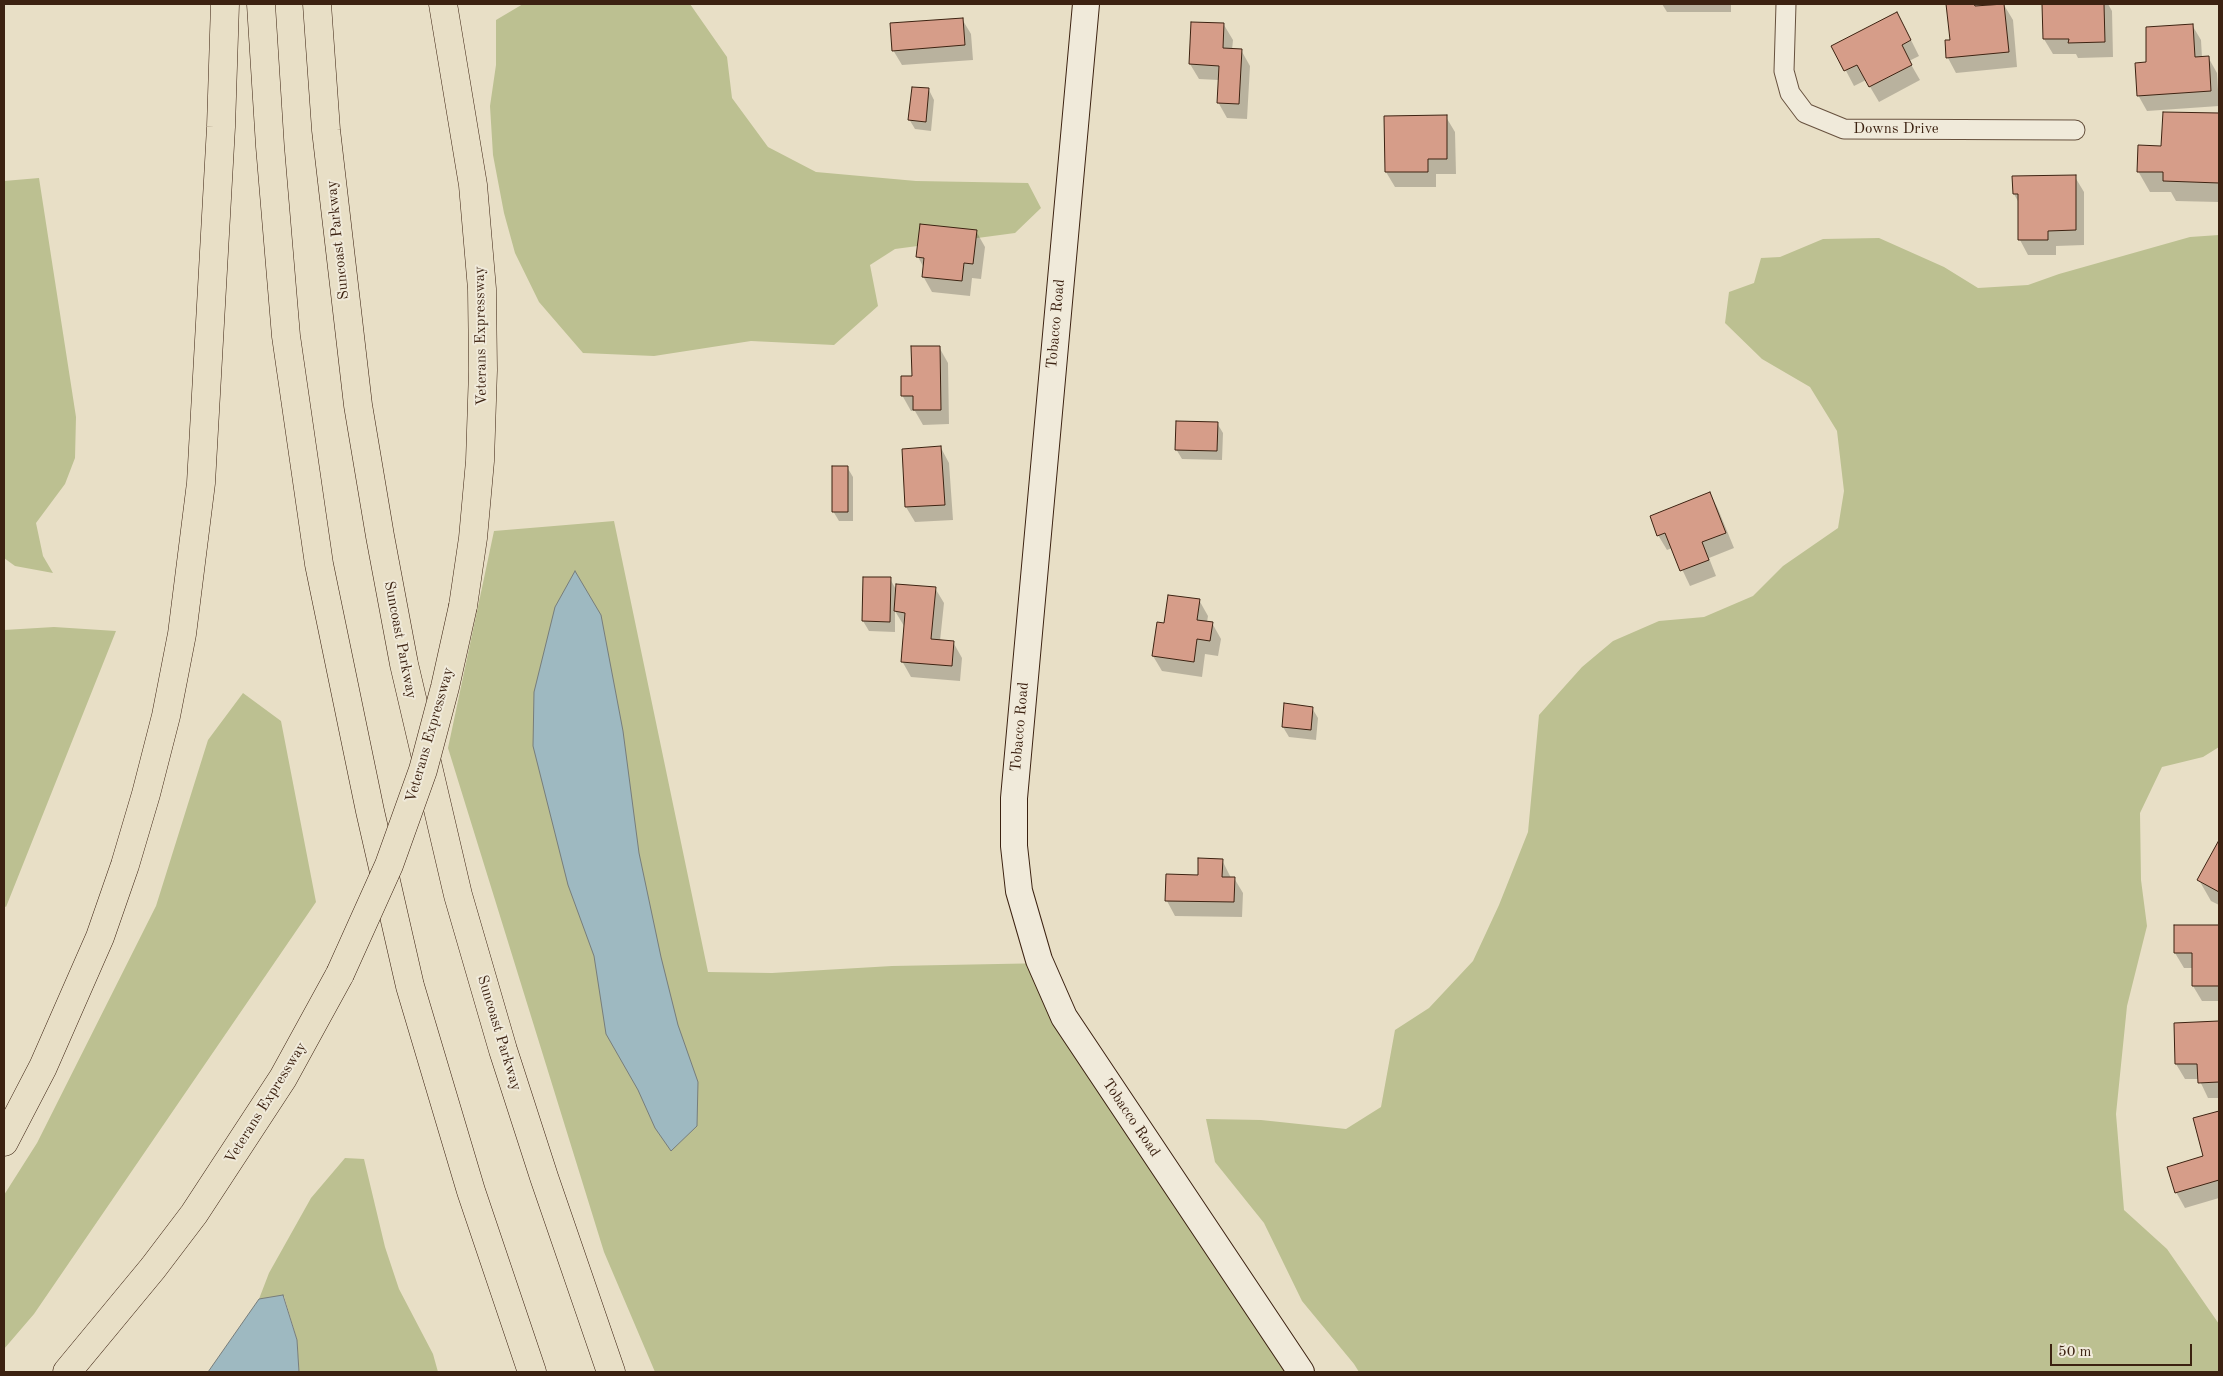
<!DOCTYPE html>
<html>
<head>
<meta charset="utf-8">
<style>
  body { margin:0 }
  #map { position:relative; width:2223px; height:1376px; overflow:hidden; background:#e8dfc6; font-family:"Old Standard TT",serif }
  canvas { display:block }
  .frame { position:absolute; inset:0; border:5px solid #3c2211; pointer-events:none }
  .scale { position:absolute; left:2050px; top:1344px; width:142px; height:22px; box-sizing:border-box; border:2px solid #3c2211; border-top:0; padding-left:6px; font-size:15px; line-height:18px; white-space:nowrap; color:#3c2211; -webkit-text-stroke:4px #f0eada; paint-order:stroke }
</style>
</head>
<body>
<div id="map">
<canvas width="2223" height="1376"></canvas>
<div class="frame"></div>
<div class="scale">50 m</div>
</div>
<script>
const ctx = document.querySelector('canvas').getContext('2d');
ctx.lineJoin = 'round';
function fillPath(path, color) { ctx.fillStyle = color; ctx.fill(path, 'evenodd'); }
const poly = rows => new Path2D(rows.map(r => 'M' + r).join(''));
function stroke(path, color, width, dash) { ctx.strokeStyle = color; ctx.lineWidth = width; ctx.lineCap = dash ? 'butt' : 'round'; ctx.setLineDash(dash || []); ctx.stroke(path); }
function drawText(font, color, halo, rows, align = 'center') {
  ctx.font = font + ' "Old Standard TT",serif'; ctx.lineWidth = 4; ctx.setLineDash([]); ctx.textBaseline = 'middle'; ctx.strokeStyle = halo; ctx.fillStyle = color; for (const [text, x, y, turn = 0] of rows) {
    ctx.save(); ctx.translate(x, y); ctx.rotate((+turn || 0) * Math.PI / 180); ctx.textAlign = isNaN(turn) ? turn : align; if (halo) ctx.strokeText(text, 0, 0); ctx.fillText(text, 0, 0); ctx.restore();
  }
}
const green = poly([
  [523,4,690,4,727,57,732,98,768,147,816,172,916,181,1028,183,1041,208,1015,233,895,249,870,265,878,306,834,345,751,341,654,356,583,353,539,302,515,253,504,213,493,155,490,106,496,65,496,20],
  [39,178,76,417,75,458,65,484,36,523,43,556,53,573,15,566,4,558,4,181],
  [2219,235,2219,747,2203,757,2162,767,2140,813,2141,880,2147,926,2127,1006,2116,1114,2124,1210,2167,1249,2219,1324,2219,1372,1359,1372,1354,1364,1302,1301,1264,1223,1215,1162,1206,1119,1261,1120,1346,1129,1381,1107,1395,1030,1429,1008,1473,961,1499,905,1528,832,1539,715,1582,667,1613,641,1659,621,1704,617,1753,596,1783,566,1838,528,1844,491,1837,431,1810,387,1762,359,1725,323,1729,292,1754,283,1761,258,1780,257,1823,239,1879,238,1944,267,1978,288,2028,285,2059,274,2190,237],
  [614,521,708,972,772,973,892,966,1051,963,1081,1034,1299,1372,655,1372,604,1252,448,748,494,531],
  [54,627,116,631,6,907,4,906,4,630],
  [243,693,281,721,316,902,34,1314,4,1349,4,1195,37,1143,156,906,208,740],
  [345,1158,364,1159,385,1247,399,1289,433,1354,438,1372,299,1372,297,1340,284,1296,259,1299,269,1273,311,1198]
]);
const water = poly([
  [575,571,601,615,623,731,639,853,661,957,678,1025,698,1082,697,1126,671,1151,655,1128,638,1090,606,1034,594,956,568,885,533,746,534,692,555,607,575,571],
  [283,1295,297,1340,299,1372,208,1372,259,1299,283,1295]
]);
const shadow = poly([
  [1662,4,1731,4,1731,12,1667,12],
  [1948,4,1980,4,1981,6,2004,5,2013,20,2017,67,1956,73,1948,58,1951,41],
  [2043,4,2108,4,2112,11,2113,57,2078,58,2076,54,2053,54,2044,39],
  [962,19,971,34,973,60,902,65,893,50],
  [1224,25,1233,40,1232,50,1241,50,1250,66,1247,119,1227,118,1218,102,1219,80,1199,79,1190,64],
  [2192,25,2201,40,2202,58,2208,57,2217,73,2219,106,2147,111,2138,95,2148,63],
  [1905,28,1919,56,1909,61,1920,80,1879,102,1866,80,1854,86,1833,46],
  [929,90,934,100,931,131,915,129,909,119],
  [2218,115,2219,202,2176,201,2171,192,2150,192,2138,171,2163,147],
  [1446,117,1455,132,1456,174,1436,174,1436,187,1395,187,1386,172],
  [2075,177,2084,192,2084,245,2056,246,2056,255,2028,255,2020,240,2019,203,2014,194],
  [976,231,985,247,981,279,972,278,970,296,932,292,923,276,924,268,918,257],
  [939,347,948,363,949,424,923,425,915,411,911,411,902,395,913,378],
  [1217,423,1223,433,1222,460,1182,459,1176,449],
  [941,448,949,463,953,520,915,522,906,507],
  [847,467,853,477,853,521,839,521,833,511],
  [1710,493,1718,509,1734,548,1709,558,1716,576,1690,586,1672,548,1667,550,1658,535],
  [864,578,890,579,897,591,935,588,944,603,940,641,953,642,962,658,960,681,911,677,902,661,904,626,895,611,895,632,869,631,863,621],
  [1199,600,1208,616,1207,622,1212,623,1221,639,1218,656,1205,654,1202,677,1162,671,1153,656,1165,624],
  [1312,708,1318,718,1316,740,1289,737,1283,727],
  [2219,843,2219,905,2211,901,2199,880],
  [1222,860,1231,878,1234,878,1243,893,1242,917,1175,916,1167,901],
  [2176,926,2219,926,2219,1001,2202,1001,2193,986,2194,968,2184,968,2175,953],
  [2219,1023,2219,1098,2208,1098,2199,1079,2185,1079,2176,1064,2175,1024],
  [2219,1112,2219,1198,2185,1208,2176,1192,2205,1157,2194,1119]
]);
const building = poly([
  [1946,4,1974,4,1975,6,2004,4,2009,52,1946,58,1945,40,1950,40,1946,4],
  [2042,4,2104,4,2105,42,2068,43,2069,39,2043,39,2042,4],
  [1897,12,1911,40,1902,45,1912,65,1869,87,1857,65,1844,71,1831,46,1897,12],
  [963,18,965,45,892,51,890,23,963,18],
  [1191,22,1224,23,1223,48,1242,49,1239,104,1217,103,1219,66,1189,64,1191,22],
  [2193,24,2195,57,2209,56,2211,91,2137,96,2135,63,2146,62,2146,27,2193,24],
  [912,87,929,88,926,122,908,120,912,87],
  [2163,112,2219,113,2219,183,2163,181,2163,172,2137,172,2138,145,2161,146,2163,112],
  [1447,115,1447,159,1428,159,1428,172,1385,172,1384,116,1447,115],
  [2076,175,2076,230,2048,231,2048,240,2018,240,2018,194,2013,194,2012,176,2076,175],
  [920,224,977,230,973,264,964,263,962,281,922,277,924,258,916,257,920,224],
  [911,346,940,346,941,410,913,410,913,396,901,396,901,376,912,376,911,346],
  [1176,421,1218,422,1217,451,1175,450,1176,421],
  [941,446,945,505,905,507,902,449,941,446],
  [832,466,848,466,848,512,832,512,832,466],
  [1710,492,1726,533,1702,542,1709,560,1680,571,1665,533,1657,536,1650,516,1710,492],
  [863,577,891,577,890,622,862,621,863,577],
  [896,584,936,587,931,639,954,641,952,666,901,662,905,613,894,611,896,584],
  [1168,595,1200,599,1197,620,1213,622,1210,641,1197,639,1194,662,1152,656,1157,622,1164,623,1168,595],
  [1284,703,1313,707,1311,730,1282,727,1284,703],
  [2219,840,2219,892,2197,880,2219,840],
  [1198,858,1223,859,1222,877,1235,877,1234,902,1165,901,1166,874,1198,875,1198,858],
  [2174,925,2219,925,2219,986,2192,986,2192,953,2174,953,2174,925],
  [2219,1021,2219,1082,2198,1083,2197,1064,2175,1064,2174,1023,2219,1021],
  [2219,1111,2219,1180,2175,1193,2167,1167,2203,1156,2193,1118,2219,1111]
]);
const street = poly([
  [1786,4,1784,71,1790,93,1805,113,1844,129,2075,130]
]);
const secondary = poly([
  [1086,4,1014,798,1014,846,1019,891,1039,960,1064,1017,1301,1372]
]);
const highway = poly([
  [261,4,270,146,286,336,319,564,370,811,410,986,471,1191,532,1372],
  [317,4,326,130,358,405,380,536,404,664,458,895,503,1050,544,1177,611,1372],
  [443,4,473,185,482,289,483,370,480,461,473,538,463,606],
  [4,1142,43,1067,100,937,125,865,146,794,166,716,182,634,201,483,221,127,225,4],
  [67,1372,153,1268,194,1214,283,1078,340,974]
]);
const highwayBridge = poly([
  [340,974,389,865,423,770,445,687,463,606]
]);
const streetNames = [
  ["Downs Drive",1896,129],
  ["Suncoast Parkway",338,240,-96],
  ["Tobacco Road",1056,324,-85],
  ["Veterans Expressway",481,336,-91],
  ["Suncoast Parkway",400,640,79],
  ["Tobacco Road",1020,727,-85],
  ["Veterans Expressway",430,735,-74],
  ["Suncoast Parkway",499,1033,73],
  ["Veterans Expressway",266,1103,-58],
  ["Tobacco Road",1131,1118,56]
];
fillPath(green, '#bcc091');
fillPath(water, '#9eb9c1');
stroke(water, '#777d7b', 1);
fillPath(shadow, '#0003');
fillPath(building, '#d69d89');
stroke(building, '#3c2211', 1);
stroke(street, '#67513e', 21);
stroke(secondary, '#3c2211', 28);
stroke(highway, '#3c2211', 29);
stroke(street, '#f0eada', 19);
stroke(secondary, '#f0eada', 26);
stroke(highway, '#e8dfc6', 28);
stroke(highwayBridge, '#3c2211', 29, []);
stroke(highwayBridge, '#e8dfc6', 28);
drawText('15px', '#3c2211', '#f0eada', streetNames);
</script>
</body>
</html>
